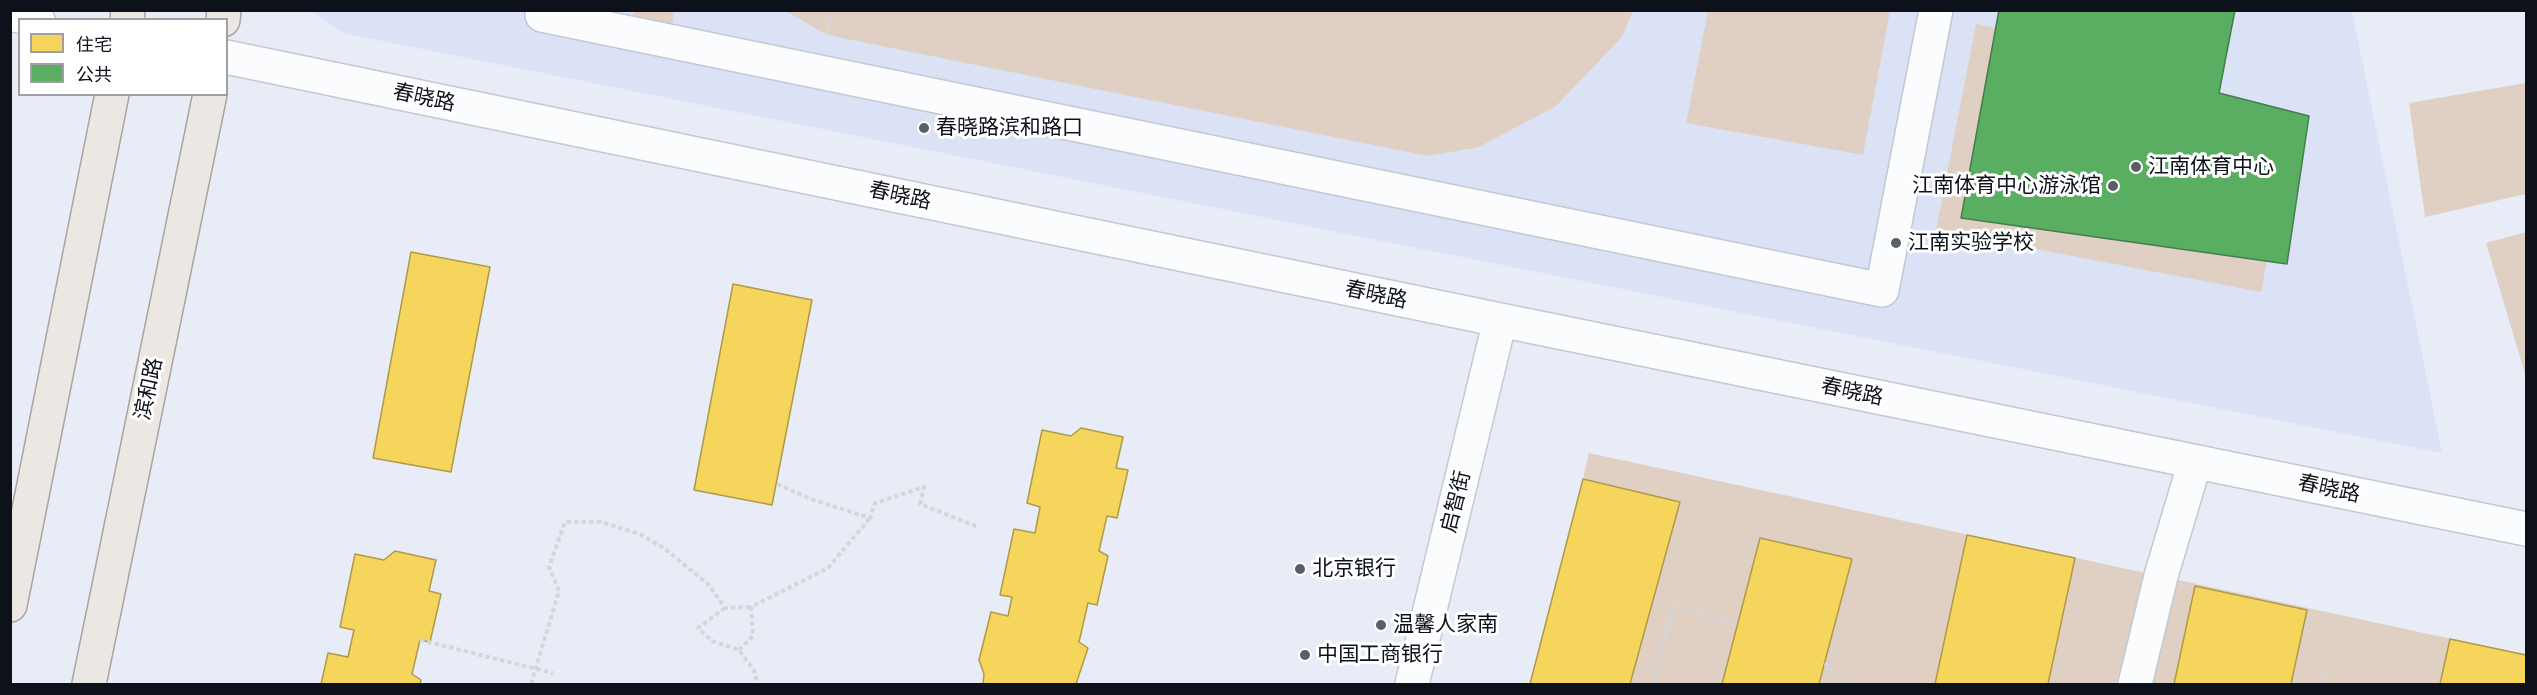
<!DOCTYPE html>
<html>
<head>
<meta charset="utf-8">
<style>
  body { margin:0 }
  #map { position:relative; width:2537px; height:695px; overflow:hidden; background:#e7ecf7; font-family:"Alegreya Sans","Noto Sans SC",sans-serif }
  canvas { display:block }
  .frame { position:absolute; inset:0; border:12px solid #0d1119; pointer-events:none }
  .legend { position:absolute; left:18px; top:18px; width:210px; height:78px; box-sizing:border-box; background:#fff; border:2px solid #9ea0a3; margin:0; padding:8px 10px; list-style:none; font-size:18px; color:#0d1119 }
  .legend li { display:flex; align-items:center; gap:12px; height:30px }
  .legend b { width:30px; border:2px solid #9ea0a3 }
</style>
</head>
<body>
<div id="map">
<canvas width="2537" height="695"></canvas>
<div class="frame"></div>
<ul class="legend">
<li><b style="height:16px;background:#f6d55c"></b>住宅</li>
<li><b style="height:16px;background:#5aae61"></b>公共</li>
</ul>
</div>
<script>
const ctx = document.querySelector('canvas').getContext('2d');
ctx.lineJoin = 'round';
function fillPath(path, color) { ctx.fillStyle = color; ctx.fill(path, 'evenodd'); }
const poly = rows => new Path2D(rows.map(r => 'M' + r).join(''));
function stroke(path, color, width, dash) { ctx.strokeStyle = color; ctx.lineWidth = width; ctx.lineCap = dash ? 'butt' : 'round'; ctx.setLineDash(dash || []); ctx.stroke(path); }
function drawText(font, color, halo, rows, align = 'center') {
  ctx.font = font + ' "Alegreya Sans","Noto Sans SC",sans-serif'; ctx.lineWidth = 6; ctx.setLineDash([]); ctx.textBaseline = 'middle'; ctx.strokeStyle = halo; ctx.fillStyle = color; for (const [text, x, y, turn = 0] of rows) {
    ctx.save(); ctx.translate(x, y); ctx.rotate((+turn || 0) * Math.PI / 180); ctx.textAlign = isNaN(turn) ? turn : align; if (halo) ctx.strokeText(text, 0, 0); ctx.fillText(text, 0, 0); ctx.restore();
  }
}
const built = poly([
  [311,11,2352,11,2442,453,343,33]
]);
const green = poly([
  [634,11,674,11,672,25,633,16],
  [786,11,1633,11,1622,37,1556,106,1479,147,1428,156,827,35],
  [1708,11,1890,11,1863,155,1686,123],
  [1976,24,2211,69,2200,126,2290,143,2261,292,1936,230],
  [2526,83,2526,194,2425,217,2409,103],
  [2526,232,2526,377,2486,243],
  [1589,453,2526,655,2526,684,1535,684]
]);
const homes = poly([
  [411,252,490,267,451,472,373,458,411,252],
  [733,284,812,300,772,505,694,490,733,284],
  [1081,428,1123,437,1116,468,1128,470,1117,518,1107,516,1099,551,1108,556,1097,605,1088,603,1079,642,1088,648,1076,684,983,684,984,674,979,660,991,612,1008,616,1012,597,1000,595,1014,529,1035,533,1040,507,1027,503,1042,430,1071,436,1081,428],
  [1583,479,1680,502,1630,684,1530,684,1583,479],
  [1967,535,2075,558,2048,684,1935,684,1967,535],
  [1760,538,1852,559,1819,684,1722,684,1760,538],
  [395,551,436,560,429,591,441,594,430,642,420,640,412,674,421,680,420,684,321,684,328,653,348,657,354,630,340,627,355,554,384,560,395,551],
  [2195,586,2307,610,2291,684,2174,684,2195,586],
  [2450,639,2526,655,2526,684,2440,684,2450,639]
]);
const public = poly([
  [1999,10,2235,10,2219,93,2309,116,2287,264,1961,218,1999,10]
]);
const path = poly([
  [827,35,831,10],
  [777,484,811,499,870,518,875,503,924,487,920,504,978,527],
  [725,608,698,628,712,641,739,650,755,672,757,684],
  [420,640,553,673],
  [739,650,753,636,751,607,828,568,870,518],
  [1825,663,1850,684],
  [531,684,559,591,549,567,565,522,601,522,640,534,665,549,709,585,725,608,751,607],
  [1653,684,1674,604,1737,624],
  [2322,684,2329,663]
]);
const minor = poly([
  [543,10,542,15,1882,290,1936,10],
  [10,14,38,20],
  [226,57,1500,320,2526,529],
  [1412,684,1500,320],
  [2135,684,2161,576,2195,462]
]);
const major = poly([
  [127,20,128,10],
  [223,20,224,10],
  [10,605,112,94],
  [89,684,210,94]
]);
const markers = [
  [924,128,6,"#595e67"],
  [2136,167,6,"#595e67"],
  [2113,186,6,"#595e67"],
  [1896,243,6,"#595e67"],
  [1300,569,6,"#595e67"],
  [1381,625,6,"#595e67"],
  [1305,655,6,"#595e67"]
];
const streetNames = [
  ["春晓路",424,98,12],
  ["春晓路",900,196,12],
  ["春晓路",1376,295,12],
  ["滨和路",149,389,-78],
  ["春晓路",1852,392,12],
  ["春晓路",2329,489,12],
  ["启智街",1456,502,-76]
];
const poiNames = [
  ["春晓路滨和路口",936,128],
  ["江南体育中心",2148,167],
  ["江南体育中心游泳馆",2101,186,"right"],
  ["江南实验学校",1908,243],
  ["北京银行",1312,569],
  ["温馨人家南",1393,625],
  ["中国工商银行",1317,655]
];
fillPath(built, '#dbe2f5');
fillPath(green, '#e0d0c4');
fillPath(homes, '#f6d55c');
stroke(homes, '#b09a48', 1.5);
fillPath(public, '#5aae61');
stroke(public, '#437f4b', 1.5);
stroke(minor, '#c4c8d1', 36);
stroke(major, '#aaa39e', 36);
stroke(path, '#d5d6d9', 4, [4.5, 3]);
stroke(minor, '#fbfcfe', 33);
stroke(major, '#ebe7e3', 33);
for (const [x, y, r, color] of markers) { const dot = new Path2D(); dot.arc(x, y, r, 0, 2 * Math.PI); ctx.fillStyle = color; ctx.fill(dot); stroke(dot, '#fff', 2); }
drawText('21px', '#0d1119', '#fff', streetNames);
drawText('21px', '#0d1119', '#fff', poiNames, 'left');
</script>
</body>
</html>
